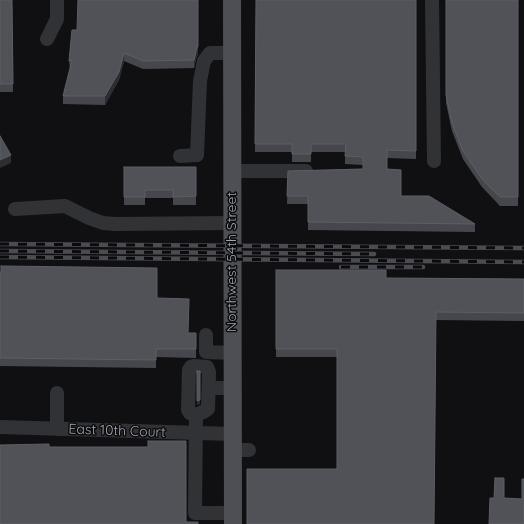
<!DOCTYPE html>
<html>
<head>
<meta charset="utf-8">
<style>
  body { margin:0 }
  canvas { display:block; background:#101012 }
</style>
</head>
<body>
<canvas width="524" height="524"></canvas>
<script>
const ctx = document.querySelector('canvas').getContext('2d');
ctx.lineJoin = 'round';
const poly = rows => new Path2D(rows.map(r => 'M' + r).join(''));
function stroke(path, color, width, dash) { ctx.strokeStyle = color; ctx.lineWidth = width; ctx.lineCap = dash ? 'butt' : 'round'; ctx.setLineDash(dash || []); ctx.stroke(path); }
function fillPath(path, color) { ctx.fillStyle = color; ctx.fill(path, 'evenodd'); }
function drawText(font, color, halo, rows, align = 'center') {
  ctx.font = font + ' Quicksand,sans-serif'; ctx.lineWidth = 3; ctx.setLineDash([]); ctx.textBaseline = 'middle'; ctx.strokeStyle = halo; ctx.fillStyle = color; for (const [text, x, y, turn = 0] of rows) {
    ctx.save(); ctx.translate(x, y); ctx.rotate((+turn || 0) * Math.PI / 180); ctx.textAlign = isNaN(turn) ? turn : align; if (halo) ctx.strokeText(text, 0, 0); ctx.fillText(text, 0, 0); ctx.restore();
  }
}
const minor = poly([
  [432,0,434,161],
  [47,39,57,19,57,0],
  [180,156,197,155,200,81,204,61,210,53,232,53],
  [232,171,306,171],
  [15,209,65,206,89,218,103,223,115,224,232,223],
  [206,335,206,352,232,353],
  [209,388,234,388],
  [196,415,190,413,188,410,189,370,191,367,194,366,207,367,209,372,208,409,205,411,196,415,195,513,233,513],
  [0,427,233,434],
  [57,429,57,393],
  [233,450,249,450]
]);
const major = poly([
  [232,0,233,524]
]);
const rail = poly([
  [0,244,524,248],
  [0,251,374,254],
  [0,257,524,262],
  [341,267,423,267]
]);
const wall = poly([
  [0,0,12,0,13,92,0,92],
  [256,0,416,0,416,159,387,158,387,169,401,196,475,224,475,232,308,230,308,204,287,204,288,171,363,169,363,165,345,164,345,152,311,152,311,162,292,162,292,152,255,152],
  [446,0,518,0,518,206,500,206,482,187,463,159,452,131,446,103],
  [77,30,198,54,196,59,194,68,143,69,124,61,119,80,105,105,63,104,63,96,70,69,69,61],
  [124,167,196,167,196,205,173,205,173,198,145,198,145,205,124,205],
  [276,270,386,278,524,279,524,321,436,320,337,469,337,357,276,357],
  [0,272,188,333,196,333,196,358,156,357,156,368,0,366]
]);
const shadedWall = poly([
  [198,46,198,54,196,59,194,68,194,60,196,51],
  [124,53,124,61,119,80,105,105,105,96],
  [11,155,11,163,0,168,0,160],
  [200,371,200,404,197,405,197,401]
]);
const building = poly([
  [0,0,12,0,13,84,0,84,0,0],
  [78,0,198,0,198,46,196,51,194,60,143,61,124,53,119,72,105,96,63,96,72,60,69,61,72,30,77,30,78,0],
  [256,0,416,0,416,151,387,150,387,169,401,170,401,196,429,196,475,224,308,222,308,196,287,196,288,171,363,169,363,157,345,156,346,144,311,144,311,154,292,154,292,144,255,144,256,0],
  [446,0,518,0,518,197,500,197,482,179,463,151,452,123,446,95,446,0],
  [0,136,11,155,0,160,0,136],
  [124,167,196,167,196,196,173,197,173,190,145,190,145,197,124,197,124,167],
  [1,266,157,268,157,298,189,299,188,333,196,333,196,349,156,349,156,360,0,358,0,272,1,272,1,266],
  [276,270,386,270,386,278,524,279,524,313,436,312,434,524,247,524,247,469,337,469,337,349,276,349,276,270],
  [197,371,200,371,200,400,197,401,197,371],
  [148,441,186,441,186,522,198,522,198,524,0,524,0,445,49,444,49,447,148,447,148,441],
  [495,478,504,478,504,498,522,499,522,479,524,479,524,524,489,524,490,498,494,498,495,478]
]);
const streetNames = [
  ["Northwest 54th Street",232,262,-90],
  ["East 10th Court",117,431,2]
];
stroke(minor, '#313236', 14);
stroke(major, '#4e4f55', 18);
stroke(rail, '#4b4c51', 4.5);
stroke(rail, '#0b0b0d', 3, [9]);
fillPath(wall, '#46474d');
fillPath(shadedWall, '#2c2d31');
fillPath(building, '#505258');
stroke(building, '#5d5f66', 1);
drawText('14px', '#a2a7b2', '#0b0b0d', streetNames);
</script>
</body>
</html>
